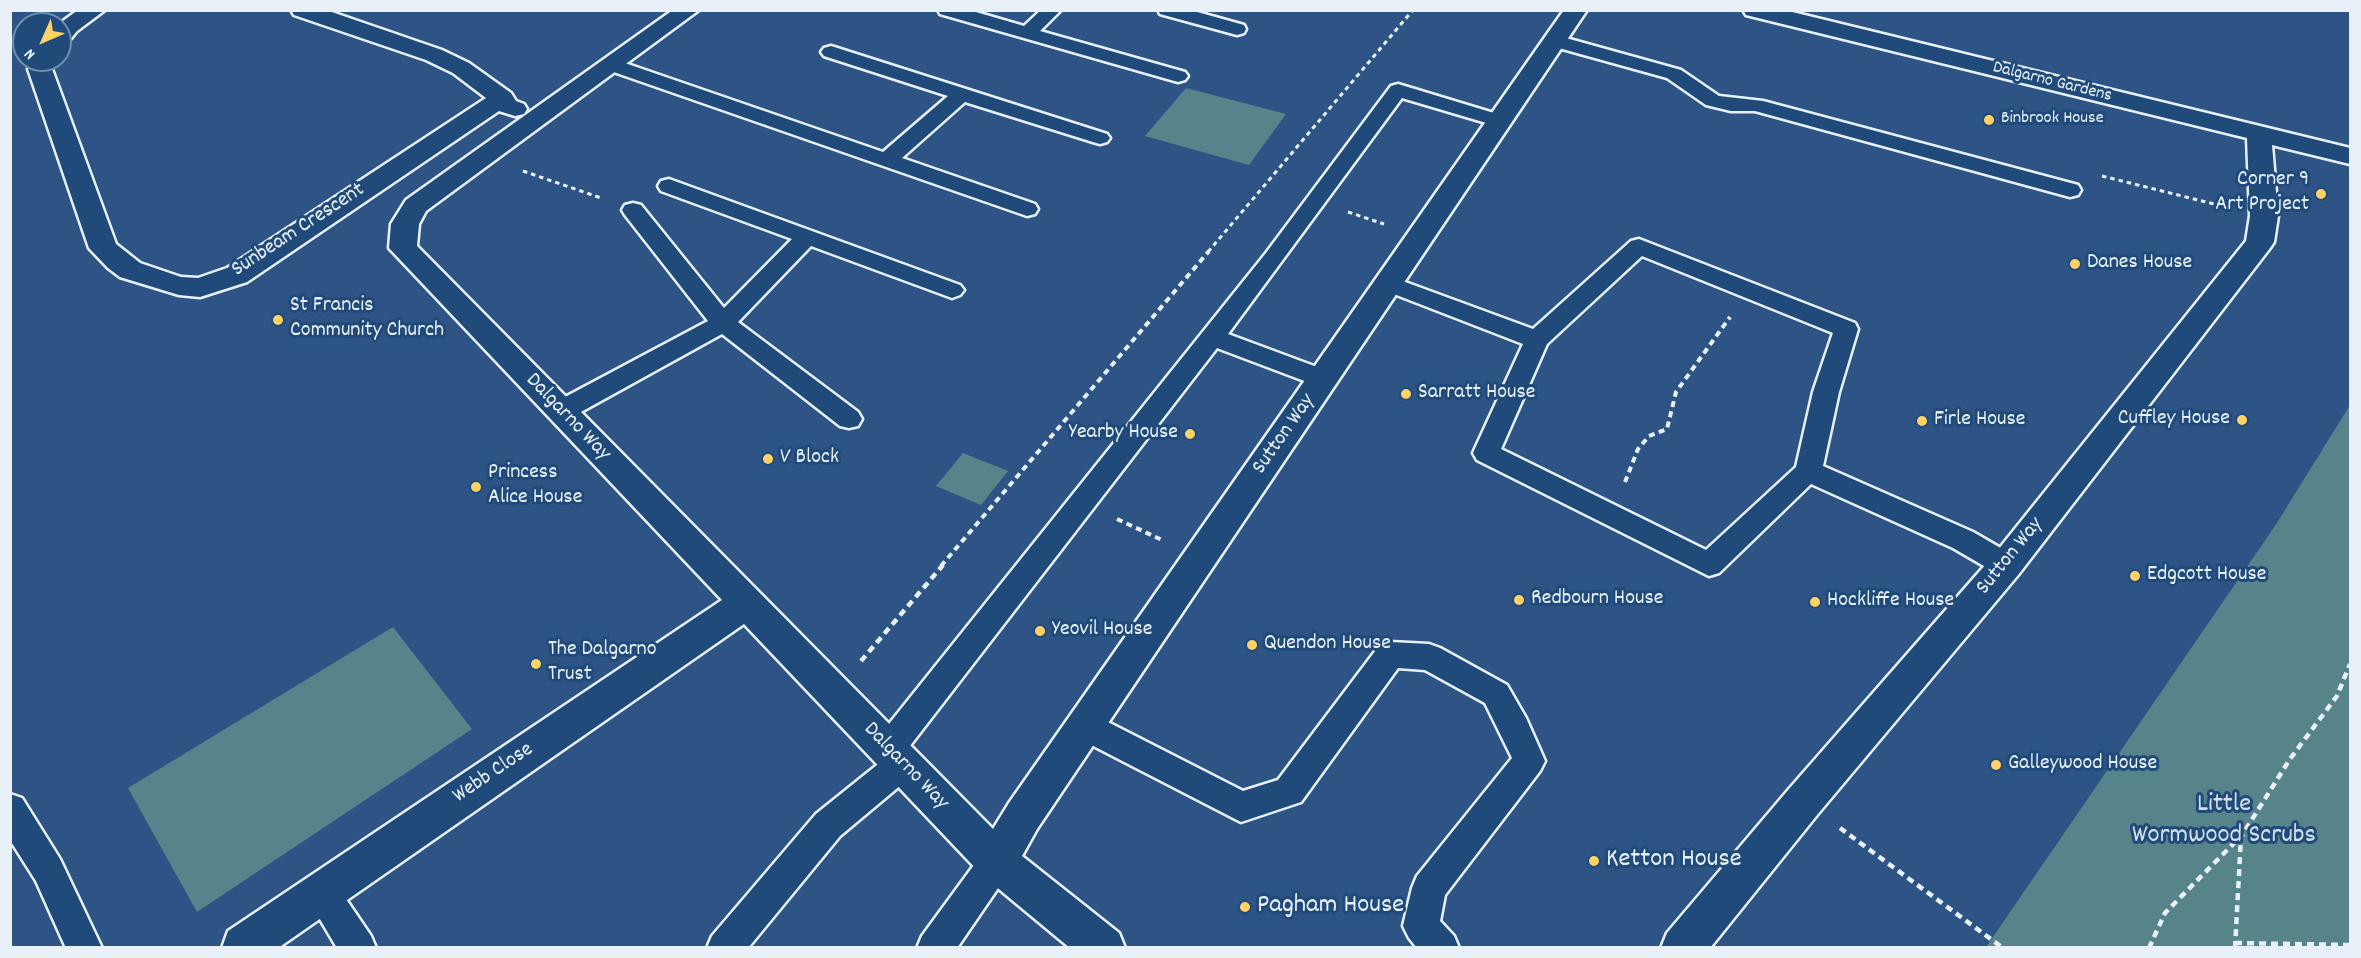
<!DOCTYPE html>
<style>
body{margin:0}
#map{position:relative;width:2361px;height:958px;overflow:hidden;background:#2e5485;font-family:Dekko,sans-serif}
canvas{display:block}
.frame{position:absolute;inset:0;border:12px solid #e8f1f8;pointer-events:none}
.north{position:absolute;left:12px;top:12px;width:60px;height:60px;box-sizing:border-box;background:#1f4a7a;border:2px solid #6f8dac;border-radius:50%;rotate:225deg;font-size:16px;font-weight:700;line-height:24px;text-align:center;color:#e8f1f8}
.north::after{content:'';display:block;margin:auto;width:21px;height:27px;background:#ffd166;clip-path:polygon(50% 0,100% 100%,50% 72%,0 100%)}
</style>
<div id="map">
<canvas width="2361" height="958"></canvas>
<div class="frame"></div>
<div class="north">N</div>
</div>
<script>
const c = document.querySelector('canvas').getContext('2d');
c.lineJoin = 'round';
function fill(path, color) { c.fillStyle = color; c.fill(path, 'evenodd'); }
const toPath = rows => new Path2D(rows.map(r => 'M' + r).join(''));
function stroke(path, color, width, dash) { c.strokeStyle = color; c.lineWidth = width; c.lineCap = dash ? 'butt' : 'round'; c.setLineDash(dash || []); c.stroke(path); }
function label(font, color, halo, rows, align = 'center') {
  c.font = font + ' Dekko,sans-serif'; c.lineWidth = 6; c.setLineDash([]); c.textBaseline = 'middle'; c.strokeStyle = halo; c.fillStyle = color; for (const [text, x, y, turn = 0] of rows) {
    c.save(); c.translate(x, y); c.rotate((+turn || 0) * Math.PI / 180); c.textAlign = isNaN(turn) ? turn : align; if (halo) c.strokeText(text, 0, 0); c.fillText(text, 0, 0); c.restore();
  }
}
fill(toPath([
 [1186,88,1286,114,1249,165,1145,136],
 [2350,405,2350,947,1986,947,2275,526],
 [963,453,1008,471,981,505,936,486],
 [393,627,472,729,197,912,128,788]
]), '#57838b');
const service = toPath([
 [938,10,969,10,1024,26,1041,10,1061,10,1040,31,1185,72,1188,76,1185,80,1178,82,940,14,938,10],
 [1158,10,1190,10,1244,25,1246,29,1244,33,1237,35,1160,14,1158,10],
 [1555,35,1681,70,1719,96,1763,101,2078,185,2081,190,2078,195,2070,197,1755,111,1731,111,1706,105,1667,78,1548,45,1545,41,1548,37,1555,35],
 [831,46,1107,134,1110,138,1107,142,1100,144,1093,142,965,102,902,158,1035,204,1038,209,1035,214,1027,216,605,69,602,65,605,61,612,59,619,61,883,152,948,96,824,56,821,52,824,48,831,46],
 [1398,84,1507,117,1510,121,1507,125,1500,127,1402,98,1228,334,1333,373,1337,379,1333,385,1324,388,1315,385,1217,348,906,751,914,754,919,764,914,774,840,836,748,948,707,948,712,936,816,814,882,761,877,759,872,749,877,739,1266,253,1391,86,1398,84],
 [669,179,960,285,964,290,960,295,952,298,944,295,811,246,738,322,858,412,862,419,858,426,849,428,840,426,722,334,570,418,561,420,552,418,548,411,552,404,708,321,625,215,622,210,625,205,633,203,641,205,724,308,792,239,661,191,658,186,661,181,669,179],
 [1639,239,1855,323,1858,329,1839,392,1823,466,1973,532,2016,557,2020,565,2016,573,2006,576,1996,573,1953,548,1811,484,1719,573,1709,576,1477,460,1473,453,1523,344,1381,289,1377,284,1381,279,1389,276,1397,279,1533,329,1631,241,1639,239],
 [1642,256,1833,333,1813,392,1796,467,1706,550,1501,449,1547,344,1642,256],
 [1390,642,1429,644,1440,648,1507,685,1526,718,1545,761,1540,771,1445,895,1440,921,1454,936,1459,948,1417,948,1409,938,1403,926,1412,888,1417,876,1512,758,1485,703,1425,670,1398,668,1301,802,1241,822,1074,736,1069,726,1074,716,1085,712,1096,716,1243,791,1278,780,1379,646,1390,642],
 [10,794,22,798,60,859,102,948,66,948,36,881,10,840,10,794],
 [997,845,1009,850,1014,861,1009,872,957,948,917,948,922,936,985,850,997,845],
 [321,875,333,880,371,936,376,948,337,948,304,892,309,880,321,875]
]);
const minor = toPath([
 [78,10,105,10,77,31,68,42,60,44,59,24,78,10],
 [291,10,326,10,442,50,469,63,511,93,516,101,524,104,527,109,524,114,515,116,499,111,247,282,200,297,179,295,120,277,108,268,89,248,28,69,33,60,57,60,52,69,116,244,140,263,181,277,198,278,227,268,486,98,453,73,426,60,294,15,291,10],
 [673,10,699,10,426,211,419,224,417,246,993,829,1009,803,1564,10,1587,10,1037,829,1022,856,1119,933,1125,948,1070,948,982,875,744,624,278,948,222,948,228,931,722,600,389,248,391,224,406,200,673,10],
 [1743,10,1784,10,2350,148,2350,164,2272,145,2278,216,2274,242,2270,248,2018,575,1817,815,1710,948,1661,948,1667,933,1789,789,1994,555,2246,241,2250,216,2247,138,1746,15,1743,10]
]);
stroke(service, '#e8f1f8', 5);
stroke(minor, '#e8f1f8', 5);
stroke(toPath([
 [523,171,601,198],
 [2102,176,2226,207],
 [1348,212,1384,224],
 [1208,252,1413,10]
]), '#e8f1f8', 3, [4.5, 4]);
stroke(toPath([
 [1625,482,1638,449,1649,436,1667,429,1676,392,1730,317],
 [1117,519,1162,540],
 [941,566,1209,251]
]), '#e8f1f8', 4, [6, 4.5]);
stroke(toPath([
 [861,661,943,565],
 [1840,828,2003,948],
 [2235,943,2350,945],
 [2149,948,2165,913,2240,837],
 [2235,948,2241,837,2290,759,2337,696,2350,664]
]), '#e8f1f8', 4.5, [7, 5]);
fill(service, '#1f4a7a');
fill(minor, '#1f4a7a');
for (const [x, y, r, color] of [
 [1989,120,6,"#ffd166"],
 [2321,194,6,"#ffd166"],
 [2075,264,6,"#ffd166"],
 [278,320,6,"#ffd166"],
 [1406,394,6,"#ffd166"],
 [2242,420,6,"#ffd166"],
 [1922,421,6,"#ffd166"],
 [1190,434,6,"#ffd166"],
 [768,459,6,"#ffd166"],
 [476,487,6,"#ffd166"],
 [2135,576,6,"#ffd166"],
 [1519,600,6,"#ffd166"],
 [1815,602,6,"#ffd166"],
 [1040,631,6,"#ffd166"],
 [1252,645,6,"#ffd166"],
 [536,664,6,"#ffd166"],
 [1996,765,6,"#ffd166"],
 [1594,861,6,"#ffd166"],
 [1245,907,6,"#ffd166"]
]) { const dot = new Path2D(); dot.arc(x, y, r, 0, 2 * Math.PI); c.fillStyle = color; c.fill(dot); stroke(dot, '#1f4a7a', 2); }
label('18px', '#e8f1f8', '#1f4a7a', [
 ["Dalgarno Gardens",2052,83,14]
]);
label('18px', '#e8f1f8', '#1f4a7a', [
 ["Binbrook House",2001,120]
], 'left');
label('22px', '#e8f1f8', '#1f4a7a', [
 ["Corner 9",2309,181,"right"],
 ["Art Project",2309,206,"right"],
 ["Danes House",2087,264],
 ["St Francis",290,307],
 ["Community Church",290,332],
 ["Sarratt House",1418,394],
 ["Cuffley House",2230,420,"right"],
 ["Firle House",1934,421],
 ["Yearby House",1178,434,"right"],
 ["V Block",780,459],
 ["Princess",488,474],
 ["Alice House",488,499],
 ["Edgcott House",2147,576],
 ["Redbourn House",1531,600],
 ["Hockliffe House",1827,602],
 ["Yeovil House",1052,631],
 ["Quendon House",1264,645],
 ["The Dalgarno",548,651],
 ["Trust",548,676],
 ["Galleywood House",2008,765]
], 'left');
label('22px', '#e8f1f8', '#1f4a7a', [
 ["Sunbeam Crescent",299,231,-33],
 ["Dalgarno Way",567,418,46],
 ["Sutton Way",1285,435,-55],
 ["Sutton Way",2011,557,-51],
 ["Dalgarno Way",905,767,46],
 ["Webb Close",494,774,-34]
]);
label('27px', '#d2e0e8', '#1f4a7a', [
 ["Little",2224,806],
 ["Wormwood Scrubs",2224,837]
]);
label('27px', '#e8f1f8', '#1f4a7a', [
 ["Ketton House",1606,861],
 ["Pagham House",1257,907]
], 'left');
</script>
